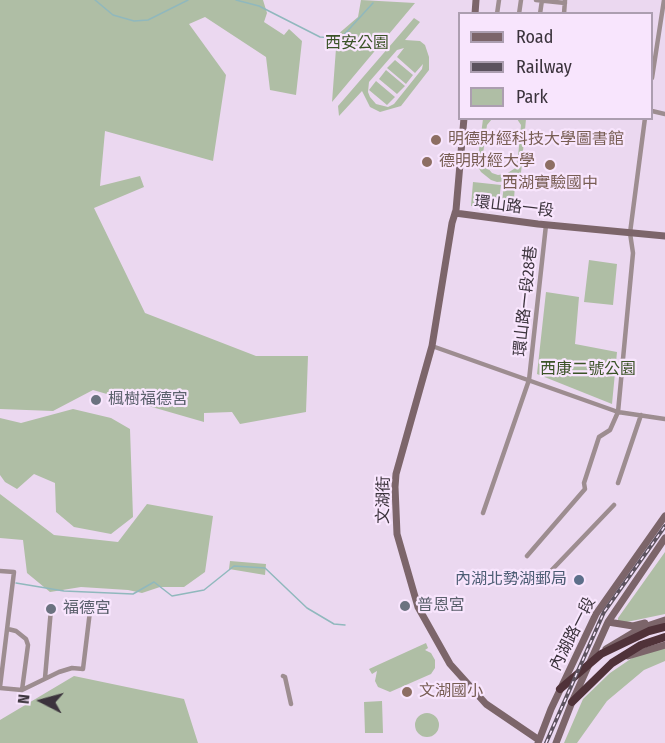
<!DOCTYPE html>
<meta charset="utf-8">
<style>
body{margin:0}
#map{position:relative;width:665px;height:743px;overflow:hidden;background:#ebd8f0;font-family:"Fira Sans Condensed",sans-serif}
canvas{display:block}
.legend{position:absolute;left:458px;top:12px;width:195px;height:108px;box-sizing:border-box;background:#f8e5fd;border:2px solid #ac9eb0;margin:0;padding:8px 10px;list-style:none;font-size:18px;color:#3b333c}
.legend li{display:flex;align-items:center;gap:12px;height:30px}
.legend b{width:30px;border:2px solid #ac9eb0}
.north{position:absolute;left:12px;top:671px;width:60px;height:60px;-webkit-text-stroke:4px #f8e5fd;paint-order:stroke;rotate:276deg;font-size:16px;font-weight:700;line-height:24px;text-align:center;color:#3b333c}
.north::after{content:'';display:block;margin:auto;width:21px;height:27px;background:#3b333c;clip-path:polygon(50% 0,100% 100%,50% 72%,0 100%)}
</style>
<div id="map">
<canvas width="665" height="743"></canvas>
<ul class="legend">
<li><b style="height:8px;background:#7c656a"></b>Road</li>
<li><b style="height:8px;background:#5c525e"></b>Railway</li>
<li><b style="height:16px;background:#afbea5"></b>Park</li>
</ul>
<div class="north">N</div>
</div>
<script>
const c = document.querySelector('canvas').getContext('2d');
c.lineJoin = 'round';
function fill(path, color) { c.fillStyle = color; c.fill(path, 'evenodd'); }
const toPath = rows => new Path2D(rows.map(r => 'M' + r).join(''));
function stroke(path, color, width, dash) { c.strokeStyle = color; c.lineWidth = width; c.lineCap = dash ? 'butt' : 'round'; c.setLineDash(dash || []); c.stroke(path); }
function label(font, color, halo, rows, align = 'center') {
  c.font = font + ' "Fira Sans Condensed","Noto Sans TC",sans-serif'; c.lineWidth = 4.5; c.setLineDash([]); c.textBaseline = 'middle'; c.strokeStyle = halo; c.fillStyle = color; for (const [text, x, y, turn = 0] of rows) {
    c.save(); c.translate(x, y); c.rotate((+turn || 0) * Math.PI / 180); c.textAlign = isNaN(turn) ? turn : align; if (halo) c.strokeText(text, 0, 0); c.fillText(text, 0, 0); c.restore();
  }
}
fill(toPath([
 [0,0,263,0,267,13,264,22,284,35,289,29,302,41,296,95,270,90,266,57,205,17,189,24,226,75,213,161,105,131,100,186,140,176,144,187,94,208,145,313,256,356,308,356,306,412,240,424,232,412,204,413,204,422,93,390,53,411,0,409],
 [361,0,415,3,332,102,337,35,358,17],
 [414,18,420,22,405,40,420,41,425,45,429,57,429,70,401,106,380,112,370,107,362,91,339,116,338,106],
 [404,48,397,57,415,73,423,64,422,69,394,104,388,107,376,104,370,97,368,92,369,82,397,50],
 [395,60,413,75,406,84,387,68],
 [386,70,405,86,397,94,379,79],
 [376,81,395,97,387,105,369,90],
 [483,119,492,119,487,125,482,161,492,173,498,175,506,174,517,167,521,125,517,119,526,119,521,173,510,181,497,182,491,180,481,172,477,165],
 [473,182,501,185,498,209,471,206],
 [504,185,515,186,513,211,501,210],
 [589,260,617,264,613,305,584,302],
 [546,292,579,297,575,344,617,352,612,404,537,374],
 [73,409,111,418,130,429,133,517,111,534,74,527,56,512,55,483,34,474,17,489,5,482,0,475,0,418,21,423],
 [0,494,54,535,118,542,147,504,213,516,205,572,184,587,160,587,142,593,128,590,81,587,50,592,27,573,23,540,0,538],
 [665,552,665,614,622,623,618,622,618,618],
 [230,561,266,564,265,575,229,569],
 [426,643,428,648,425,650,431,653,435,660,435,668,431,674,390,692,378,687,375,681,377,671,372,674,369,669],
 [665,648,665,661,644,670,607,701,577,743,564,743,583,699,610,673,635,656],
 [74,676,184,699,198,743,0,743,0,720],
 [382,701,383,733,365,733,364,702],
 '415 725a12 12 0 1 1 24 0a12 12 0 1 1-24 0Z'
]), '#afbea5');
stroke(toPath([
 [95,0,113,15,134,21,148,20,188,0],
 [236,0,259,6,320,37,341,38,373,3],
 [16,583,64,591,133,594,154,582,172,596,204,590,234,566,265,568,307,608,334,624,345,625]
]), '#90b8bd', 1.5);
stroke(toPath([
 [536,0,565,3],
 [497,14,499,0],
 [519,14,521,0],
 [540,14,542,0],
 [564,14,565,0],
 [652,78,664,0],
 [652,111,665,114],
 [432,346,618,412,665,419],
 [618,483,641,415],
 [483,513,529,380,546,225],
 [527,556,585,489,584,483,599,437,610,430,618,412,633,253,630,233,645,118],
 [0,571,14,572,0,687],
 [547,575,614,505],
 [8,629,16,631,26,639,28,645,22,690],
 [283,676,285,677,291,704],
 [45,678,51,609],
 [0,688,22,690,59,672,72,668,83,669,90,611]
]), '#9d8d90', 4.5);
stroke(toPath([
 [475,14,476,0],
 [464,118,456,210,452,223,432,346,396,474,395,487,397,534,418,607,450,664,486,704,539,740],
 [455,213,538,224,665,236],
 [608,622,633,626,645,623],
 [606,649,641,628,665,620],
 [628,656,665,645],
 [538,743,551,709,596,614,665,516],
 [556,743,572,702,608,622,665,538]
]), '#7c656a', 7);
stroke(toPath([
 [560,689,601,654,649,631,665,627],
 [572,702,612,663,641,645,665,637]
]), '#503239', 8);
const rail = toPath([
 [546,743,604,612,665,526]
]);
stroke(rail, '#5c525e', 4);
stroke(rail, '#f8e5fd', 1.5, [4.5]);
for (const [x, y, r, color] of [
 [436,140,6,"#8d6e63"],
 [427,162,6,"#8d6e63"],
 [550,165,6,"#8d6e63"],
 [96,400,6,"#6b7280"],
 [579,580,6,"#5c6f8a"],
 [405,606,6,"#6b7280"],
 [51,609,6,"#6b7280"],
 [407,692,6,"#8d6e63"]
]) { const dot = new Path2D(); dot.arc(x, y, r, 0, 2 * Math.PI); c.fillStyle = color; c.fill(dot); stroke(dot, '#f8e5fd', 2); }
label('16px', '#3b5327', '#f8e5fd', [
 ["西安公園",357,44],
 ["西康二號公園",588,370]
]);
label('16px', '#785e54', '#f8e5fd', [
 ["明德財經科技大學圖書館",448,140],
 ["德明財經大學",439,162],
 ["西湖實驗國中",550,184,"center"],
 ["文湖國小",419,692]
], 'left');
label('16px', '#3b333c', '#f8e5fd', [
 ["環山路一段",514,207,7],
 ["環山路一段28巷",526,301,-84],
 ["文湖街",384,500,-89],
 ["內湖路一段",573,634,-63]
]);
label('16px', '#5b616d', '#f8e5fd', [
 ["楓樹福德宮",108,400],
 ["普恩宮",417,606],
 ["福德宮",63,609]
], 'left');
label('16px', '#4e5e75', '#f8e5fd', [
 ["內湖北勢湖郵局",567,580]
], 'right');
</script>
